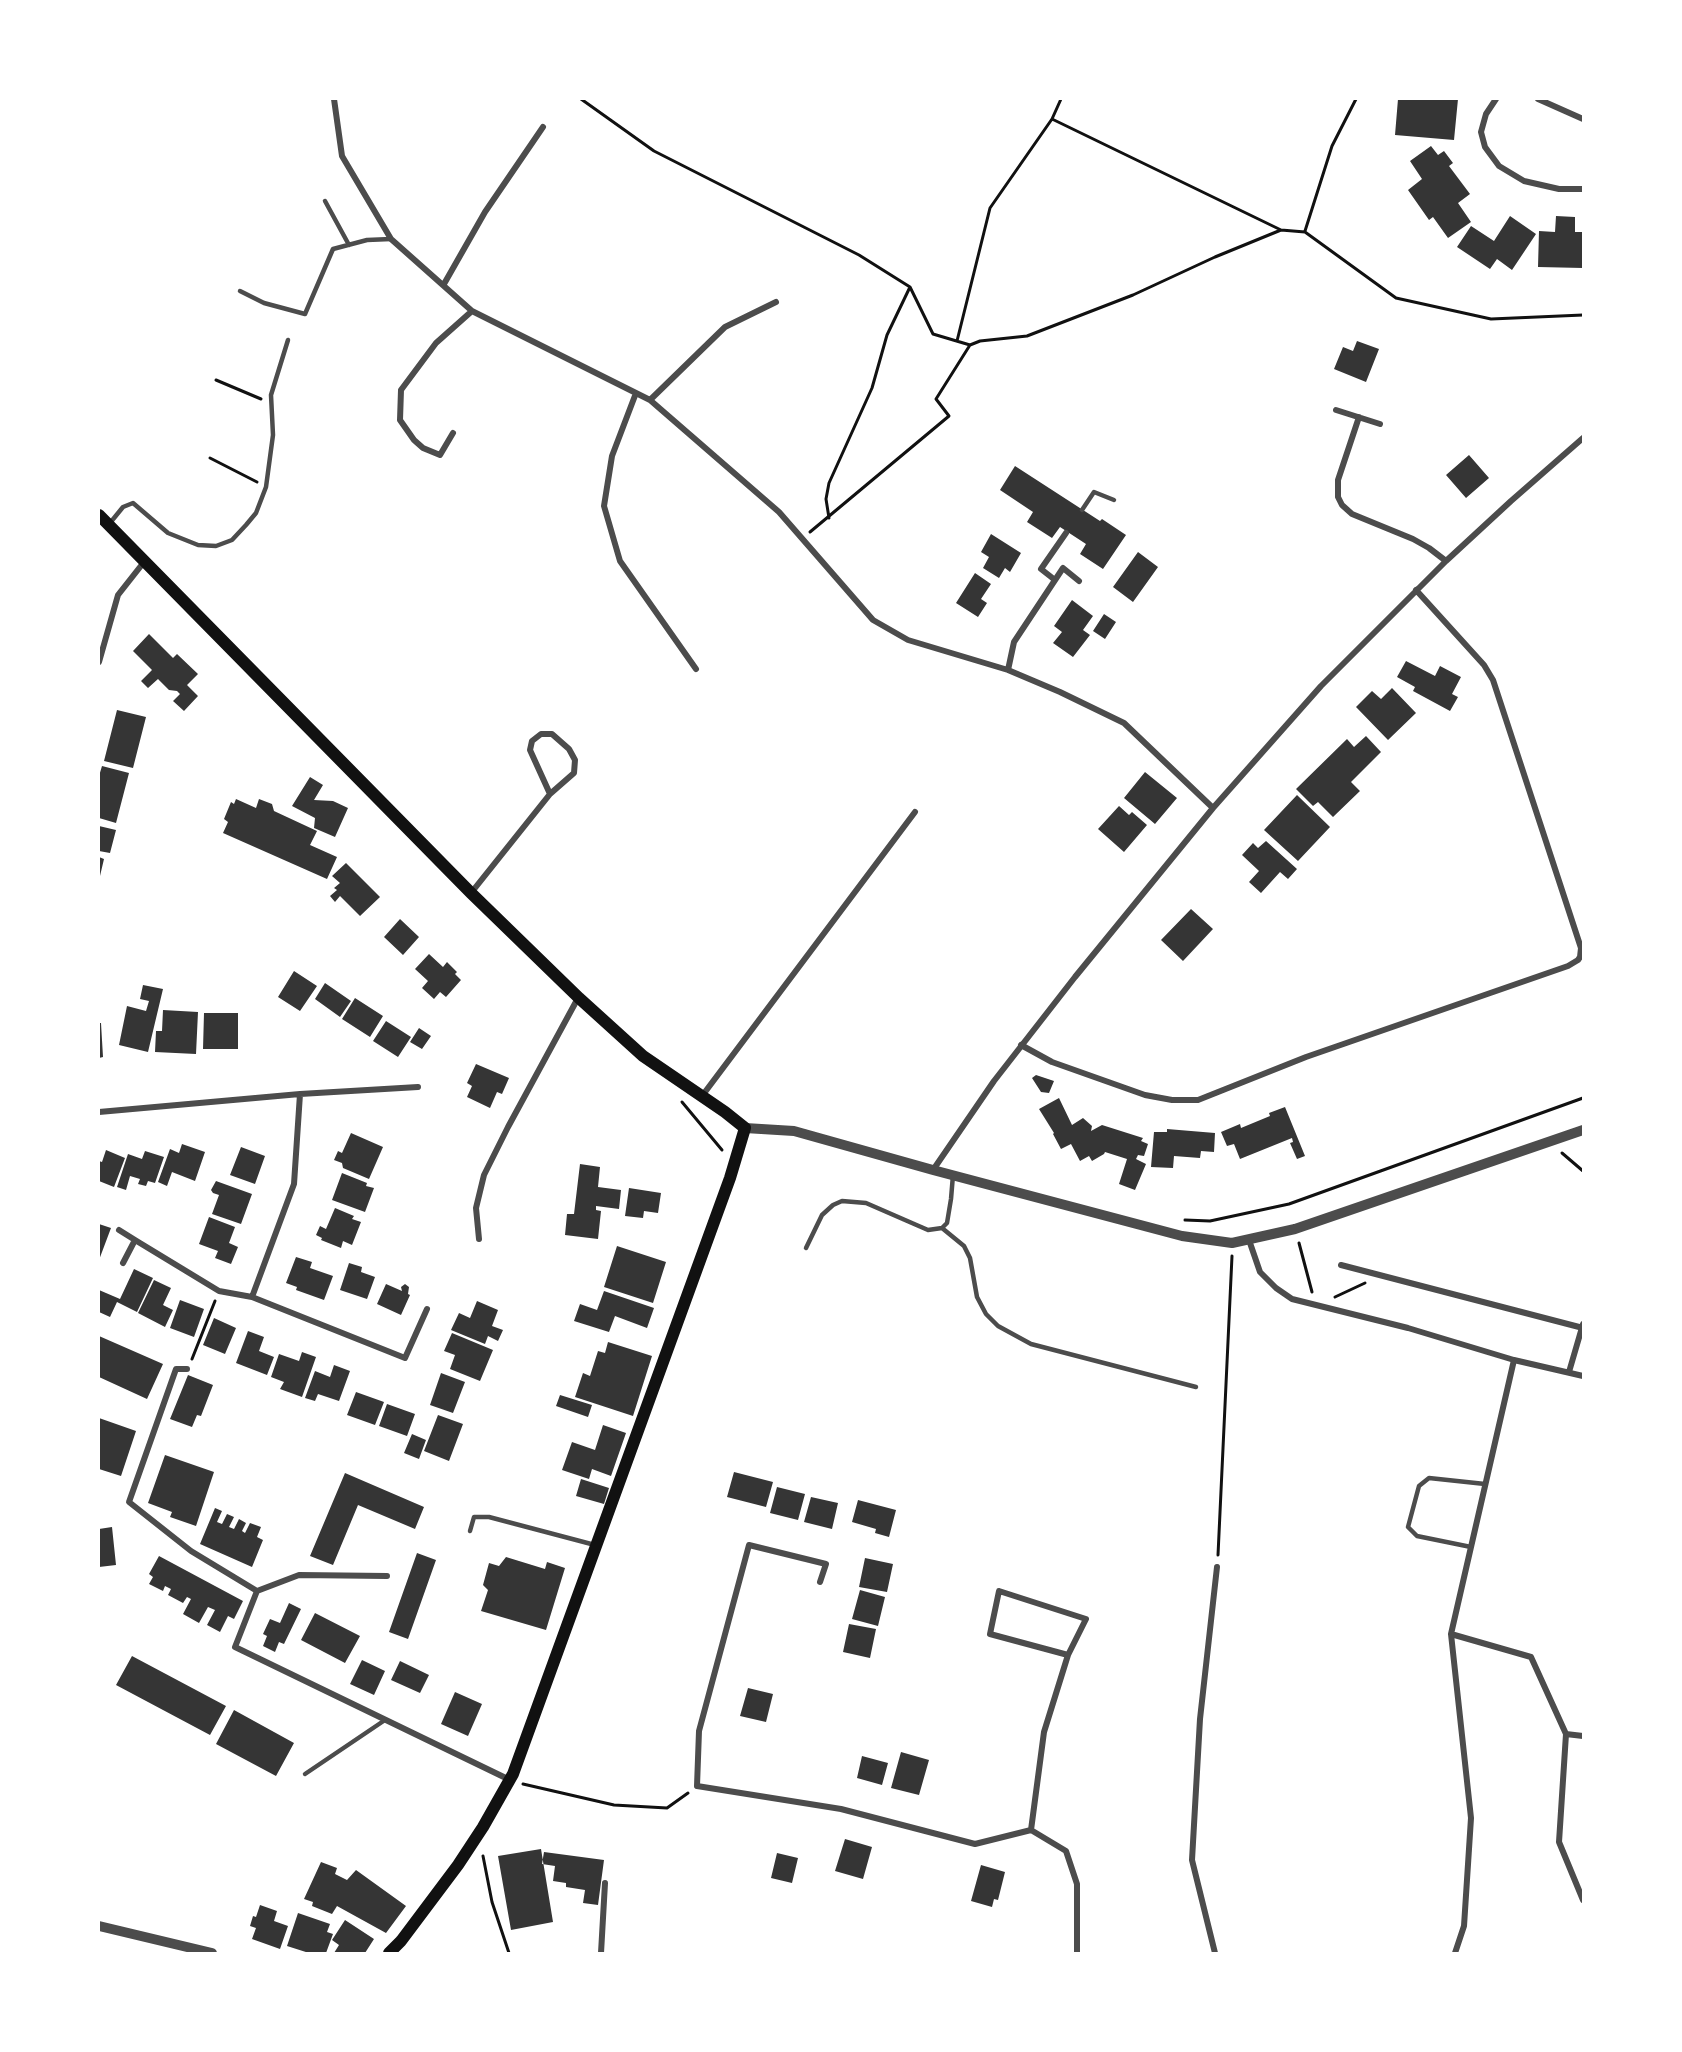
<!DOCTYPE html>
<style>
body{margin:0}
#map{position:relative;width:1682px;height:2052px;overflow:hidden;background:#fff;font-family:Cabin,sans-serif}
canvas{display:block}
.frame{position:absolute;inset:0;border:100px solid #fff;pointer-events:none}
</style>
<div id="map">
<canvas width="1682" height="2052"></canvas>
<div class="frame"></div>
</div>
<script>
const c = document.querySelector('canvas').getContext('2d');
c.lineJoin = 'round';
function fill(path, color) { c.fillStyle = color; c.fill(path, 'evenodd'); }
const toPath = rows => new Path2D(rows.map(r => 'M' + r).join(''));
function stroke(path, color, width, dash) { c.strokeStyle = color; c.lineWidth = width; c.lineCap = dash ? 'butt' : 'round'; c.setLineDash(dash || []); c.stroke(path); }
fill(toPath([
 [1398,99,1458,99,1454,140,1395,135],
 [1431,146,1438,155,1444,151,1453,163,1449,166,1470,194,1458,203,1471,222,1448,238,1433,217,1429,220,1408,190,1422,179,1410,161],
 [1510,216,1536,234,1512,270,1497,259,1490,269,1457,247,1471,226,1494,241],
 [1556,216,1575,217,1575,232,1583,232,1583,268,1538,267,1539,231,1555,232],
 [1357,341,1379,349,1366,382,1334,369,1343,347,1353,351],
 [1469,455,1489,478,1466,498,1446,475],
 [1015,466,1100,521,1102,519,1126,535,1103,569,1080,554,1086,544,1060,527,1052,538,1027,522,1033,512,1000,490],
 [991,534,1021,553,1010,572,1005,568,999,578,983,568,989,557,981,552],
 [1138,552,1158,567,1133,602,1113,587],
 [975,573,991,584,981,599,987,603,978,617,956,603],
 [1072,600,1093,616,1083,630,1090,635,1073,657,1053,643,1062,632,1054,626],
 [1104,614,1116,622,1105,639,1093,631],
 [149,634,173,658,177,654,198,674,187,685,198,696,184,711,173,701,180,694,177,691,169,690,158,679,148,688,141,681,152,670,133,651],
 [1406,661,1435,676,1440,666,1461,677,1452,694,1458,697,1450,711,1413,691,1415,687,1397,677],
 [1392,688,1416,713,1388,740,1356,707,1372,691,1381,699],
 [117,710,146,717,133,768,104,761],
 [1366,736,1381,752,1351,782,1360,791,1333,817,1318,802,1313,806,1296,789,1347,739,1354,747],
 [102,766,129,773,116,823,99,818,99,776],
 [1145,772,1177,798,1155,824,1124,798],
 [310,777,323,785,314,800,333,801,348,808,335,837,314,828,315,818,292,806],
 [1297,795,1330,827,1298,861,1264,830],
 [236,799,256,808,259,799,272,804,274,811,317,831,310,845,337,857,327,879,223,833,228,822,224,819,231,802,234,804],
 [1119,806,1129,815,1132,812,1147,825,1124,852,1098,829],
 [99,826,116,830,110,853,99,851],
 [1266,841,1297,869,1288,879,1280,872,1261,893,1249,882,1259,871,1242,855,1253,843,1258,848],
 [99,857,104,859,100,876,99,876],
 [346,863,380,897,360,916,340,896,335,902,330,896,337,890,334,888,340,883,332,876],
 [1191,909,1213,929,1183,961,1161,940],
 [400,919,419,937,403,955,384,937],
 [429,954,443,967,447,962,457,972,455,974,461,980,446,997,440,992,434,999,422,988,428,981,415,969],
 [294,971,317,986,300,1011,278,997],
 [325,983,351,1001,340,1017,315,999],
 [143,985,163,989,148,1052,119,1045,127,1006,146,1011,149,1001,140,999],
 [355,998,383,1016,370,1037,342,1019],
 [163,1010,198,1012,196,1054,155,1052,156,1031,162,1031],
 [204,1013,238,1013,238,1049,203,1049],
 [386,1021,411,1037,398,1057,373,1041],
 [99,1023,101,1023,103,1057,99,1058],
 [419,1028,431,1036,422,1049,410,1042],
 [476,1064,509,1078,502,1094,497,1092,490,1108,467,1097,472,1086,467,1083],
 [1036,1075,1054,1081,1049,1093,1041,1092,1032,1078],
 [1059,1098,1072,1125,1083,1118,1092,1126,1091,1131,1102,1125,1143,1138,1141,1141,1148,1144,1144,1156,1138,1155,1136,1159,1146,1164,1135,1190,1119,1184,1127,1159,1105,1152,1104,1154,1092,1161,1089,1156,1080,1161,1071,1144,1061,1149,1053,1134,1054,1133,1039,1109],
 [1285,1107,1305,1156,1297,1159,1290,1143,1293,1142,1292,1138,1240,1159,1234,1144,1227,1146,1221,1132,1240,1124,1241,1128,1270,1116,1269,1113],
 [1167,1129,1215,1133,1214,1152,1201,1151,1200,1158,1174,1156,1173,1168,1151,1167,1154,1132,1167,1132],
 [351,1133,383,1147,369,1179,343,1168,342,1163,334,1160,338,1151,342,1153],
 [182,1144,205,1152,195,1181,172,1172,167,1186,158,1182,170,1149,179,1153],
 [241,1147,265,1156,255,1184,230,1175],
 [106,1150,125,1158,114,1187,99,1181,99,1161,102,1162],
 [145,1151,164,1157,155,1183,148,1181,146,1186,138,1184,140,1179,130,1176,126,1190,117,1187,128,1154,142,1159],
 [580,1164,600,1167,598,1187,621,1190,619,1209,596,1206,596,1210,601,1211,598,1239,565,1235,567,1214,574,1214],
 [342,1173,367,1183,366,1186,374,1188,365,1212,332,1200],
 [216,1181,252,1194,241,1224,212,1214,219,1195,213,1193,211,1190],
 [629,1188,661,1193,658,1213,644,1211,643,1218,625,1216],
 [335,1208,354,1216,352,1219,361,1222,352,1245,343,1241,341,1248,321,1240,322,1238,316,1235,320,1226,326,1229],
 [209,1217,235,1227,229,1243,238,1247,231,1264,215,1258,218,1251,199,1244],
 [99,1224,111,1228,99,1260],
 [617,1246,666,1262,653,1303,604,1287],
 [296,1257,312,1262,310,1268,333,1276,324,1300,296,1290,297,1287,286,1283],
 [349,1263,362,1267,361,1272,375,1277,367,1299,340,1290],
 [134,1269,153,1278,137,1312,117,1302,110,1317,99,1312,99,1290,120,1299],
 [154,1280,171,1288,163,1305,173,1310,165,1327,138,1313],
 [386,1284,402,1291,401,1287,405,1284,409,1287,408,1294,410,1295,401,1315,377,1304],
 [604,1291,654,1308,647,1328,615,1316,609,1332,574,1321,580,1304,597,1310],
 [180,1300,204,1309,194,1337,170,1328],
 [477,1301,498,1310,492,1326,503,1330,498,1341,488,1336,485,1344,451,1330,459,1313,470,1318],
 [214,1318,236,1328,225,1354,203,1345],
 [248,1331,264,1337,259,1351,274,1357,267,1375,236,1363],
 [452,1333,493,1350,480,1381,450,1369,455,1355,444,1351],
 [99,1336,163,1364,147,1399,99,1377],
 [608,1342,652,1356,633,1416,575,1397,583,1373,590,1376,598,1351,605,1353],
 [302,1352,316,1357,302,1397,280,1389,284,1382,271,1377,279,1354,299,1361],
 [334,1365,350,1371,339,1401,318,1394,315,1401,305,1398,315,1371,330,1377],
 [441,1373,465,1382,453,1413,430,1405],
 [188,1375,213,1385,201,1416,197,1415,192,1427,170,1419],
 [356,1392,384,1402,375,1425,347,1415],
 [560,1395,592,1405,588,1417,556,1406],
 [387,1404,415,1414,407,1436,379,1426],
 [438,1415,463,1424,449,1461,424,1451],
 [99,1418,136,1431,121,1476,99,1469],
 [603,1425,626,1433,611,1476,592,1469,589,1479,562,1470,572,1442,595,1450],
 [412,1434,426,1440,419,1459,404,1453],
 [165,1455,214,1472,196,1526,170,1517,172,1512,148,1503],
 [734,1472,773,1482,766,1507,727,1497],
 [345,1473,424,1507,415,1529,358,1505,333,1565,310,1556],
 [581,1479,609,1488,604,1504,576,1496],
 [777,1487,805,1494,798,1520,770,1513],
 [811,1497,838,1503,832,1529,804,1522],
 [858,1500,896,1510,889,1537,875,1533,876,1529,852,1522],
 [215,1508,222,1511,217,1522,222,1524,227,1514,234,1517,229,1527,234,1529,239,1519,246,1523,242,1531,245,1533,250,1523,261,1527,257,1537,263,1540,252,1567,200,1544],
 [112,1527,116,1565,99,1567,99,1529],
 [417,1553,436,1560,408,1639,389,1632],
 [159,1556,243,1601,234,1619,228,1616,220,1632,207,1625,215,1610,208,1607,199,1623,183,1614,191,1599,187,1597,183,1603,168,1595,171,1589,165,1586,163,1591,149,1584,153,1577,149,1574],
 [506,1557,545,1569,547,1562,565,1568,546,1630,481,1611,488,1590,483,1585,489,1563,499,1566],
 [865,1558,893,1564,887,1592,859,1587],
 [860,1590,885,1597,878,1626,852,1619],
 [289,1603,301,1609,284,1644,279,1642,275,1652,263,1646,267,1636,263,1634,270,1619,280,1623],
 [315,1613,360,1636,345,1663,301,1640],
 [849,1624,876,1629,870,1658,843,1652],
 [132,1656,226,1706,210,1735,116,1685],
 [362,1660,385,1671,374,1695,350,1684],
 [400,1661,429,1675,420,1693,391,1680],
 [748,1688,773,1694,766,1722,740,1716],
 [455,1692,482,1704,468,1736,441,1724],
 [234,1710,294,1743,276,1776,216,1744],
 [901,1752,929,1760,919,1795,891,1788],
 [862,1756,888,1763,882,1785,857,1778],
 [845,1839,872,1847,863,1879,835,1871],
 [541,1849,553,1922,511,1930,498,1856],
 [544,1852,604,1860,598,1905,583,1903,585,1890,566,1887,566,1883,553,1881,555,1866,542,1864],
 [777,1853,798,1858,792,1883,771,1878],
 [321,1862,337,1868,335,1874,347,1880,356,1870,406,1906,386,1933,337,1906,332,1914,312,1906,313,1902,304,1899],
 [981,1865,1005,1872,998,1900,994,1899,992,1907,971,1901],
 [260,1905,277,1911,274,1921,288,1926,280,1949,252,1939,256,1928,250,1926,253,1916,256,1917],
 [298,1913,330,1924,327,1932,333,1934,326,1953,309,1953,287,1946],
 [345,1920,374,1939,365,1953,334,1953,339,1945,332,1940]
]), '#353535');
stroke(toPath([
 [581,99,654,151,859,255,910,287],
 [1052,119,1281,230],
 [1305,231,1332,146,1356,99],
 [957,341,990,208,1052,119,1061,99],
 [216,380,261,399],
 [210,458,257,482],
 [829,518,826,499,829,483,872,388,887,335,910,287,933,334,970,345],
 [810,532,949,416,936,399,970,345,980,341,1027,336,1133,295,1215,257,1281,230,1305,232,1396,298,1491,319,1583,315],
 [682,1102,722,1150],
 [1562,1153,1583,1171],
 [1185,1220,1210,1221,1289,1204,1583,1098],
 [1299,1243,1312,1292],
 [1335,1297,1365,1283],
 [192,1359,215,1301],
 [1218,1555,1232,1256],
 [523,1784,614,1805,667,1808,688,1793],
 [483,1856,492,1902,509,1953]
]), '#111', 3);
stroke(toPath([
 [325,201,349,245],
 [240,291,264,303,305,314,333,249,367,240,391,239],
 [1082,510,1094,492,1114,500],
 [110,523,123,507,133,503,168,533,198,545,216,546,232,540,246,525,256,513,266,487,273,435,271,395,288,340],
 [942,1228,964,1246,970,1258,977,1297,986,1314,998,1326,1031,1344,1196,1387],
 [806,1248,822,1215,833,1205,842,1201,866,1203,928,1230,942,1228,947,1223,951,1199,953,1175],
 [470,1531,474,1517,489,1517,595,1545],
 [1471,1547,1417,1536,1408,1527,1419,1486,1429,1478,1485,1484],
 [305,1774,385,1720]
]), '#4c4c4c', 4.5);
stroke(toPath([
 [334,99,342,156,391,239,472,311,650,400,779,512,873,620,908,640,1008,670,1060,692,1124,723,1213,808],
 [1496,99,1486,114,1481,132,1485,147,1499,166,1524,181,1559,189,1583,189],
 [1538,99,1583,119],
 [444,284,485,212,543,127],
 [636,393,612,456,604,506,620,561,696,669],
 [650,400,725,327,776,302],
 [1336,410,1380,424],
 [1359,417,1338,480,1338,497,1342,505,1352,514,1413,539,1429,548,1446,561],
 [453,433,440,455,423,448,414,440,400,420,401,390,436,343,472,311],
 [1055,580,1041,569,1066,533],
 [99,662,118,595,144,562],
 [1008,670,1014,642,1063,568,1079,581],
 [471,893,550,794,530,750,532,741,541,734,552,734,569,749,575,760,574,773,550,794],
 [1021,1045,1052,1062,1145,1095,1172,1100,1198,1100,1306,1057,1568,966,1578,960,1580,957,1581,948,1493,680,1484,665,1416,590],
 [702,1096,915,812],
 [99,1112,300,1094,418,1087],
 [933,1170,994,1081,1075,977,1213,808,1321,686,1446,561,1511,501,1583,438],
 [119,1230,135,1240],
 [479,1239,476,1208,484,1175,508,1127,578,998],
 [1249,1240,1260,1272,1276,1288,1292,1299,1408,1328,1514,1360,1583,1376],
 [123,1263,135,1240,219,1291,252,1297,405,1358,427,1309],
 [1341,1265,1583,1328],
 [252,1297,294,1184,300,1094],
 [187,1369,176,1369,129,1502,191,1551,257,1591,235,1647,510,1780],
 [1569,1372,1583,1324],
 [820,1582,826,1564,749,1545,699,1731,697,1786,841,1809,975,1844,1031,1830],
 [257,1591,299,1575,387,1576],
 [1451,1634,1531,1657,1566,1734,1559,1842,1583,1900],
 [1068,1655,990,1634,999,1591,1086,1619,1068,1655,1044,1732,1031,1830,1066,1851,1077,1884,1077,1953],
 [1566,1734,1583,1736],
 [601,1953,605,1883],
 [1215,1953,1192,1860,1200,1719,1217,1567],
 [1455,1953,1464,1926,1471,1818,1451,1634,1514,1360]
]), '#4c4c4c', 6);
stroke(toPath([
 [745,1128,794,1131,933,1170,1182,1236,1232,1243,1295,1229,1583,1130],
 [99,1926,212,1953]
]), '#4c4c4c', 10);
stroke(toPath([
 [99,515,471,893,579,998,643,1056,725,1112,745,1128,730,1178,513,1774,483,1827,458,1865,401,1941,389,1953]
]), '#111', 12);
</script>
